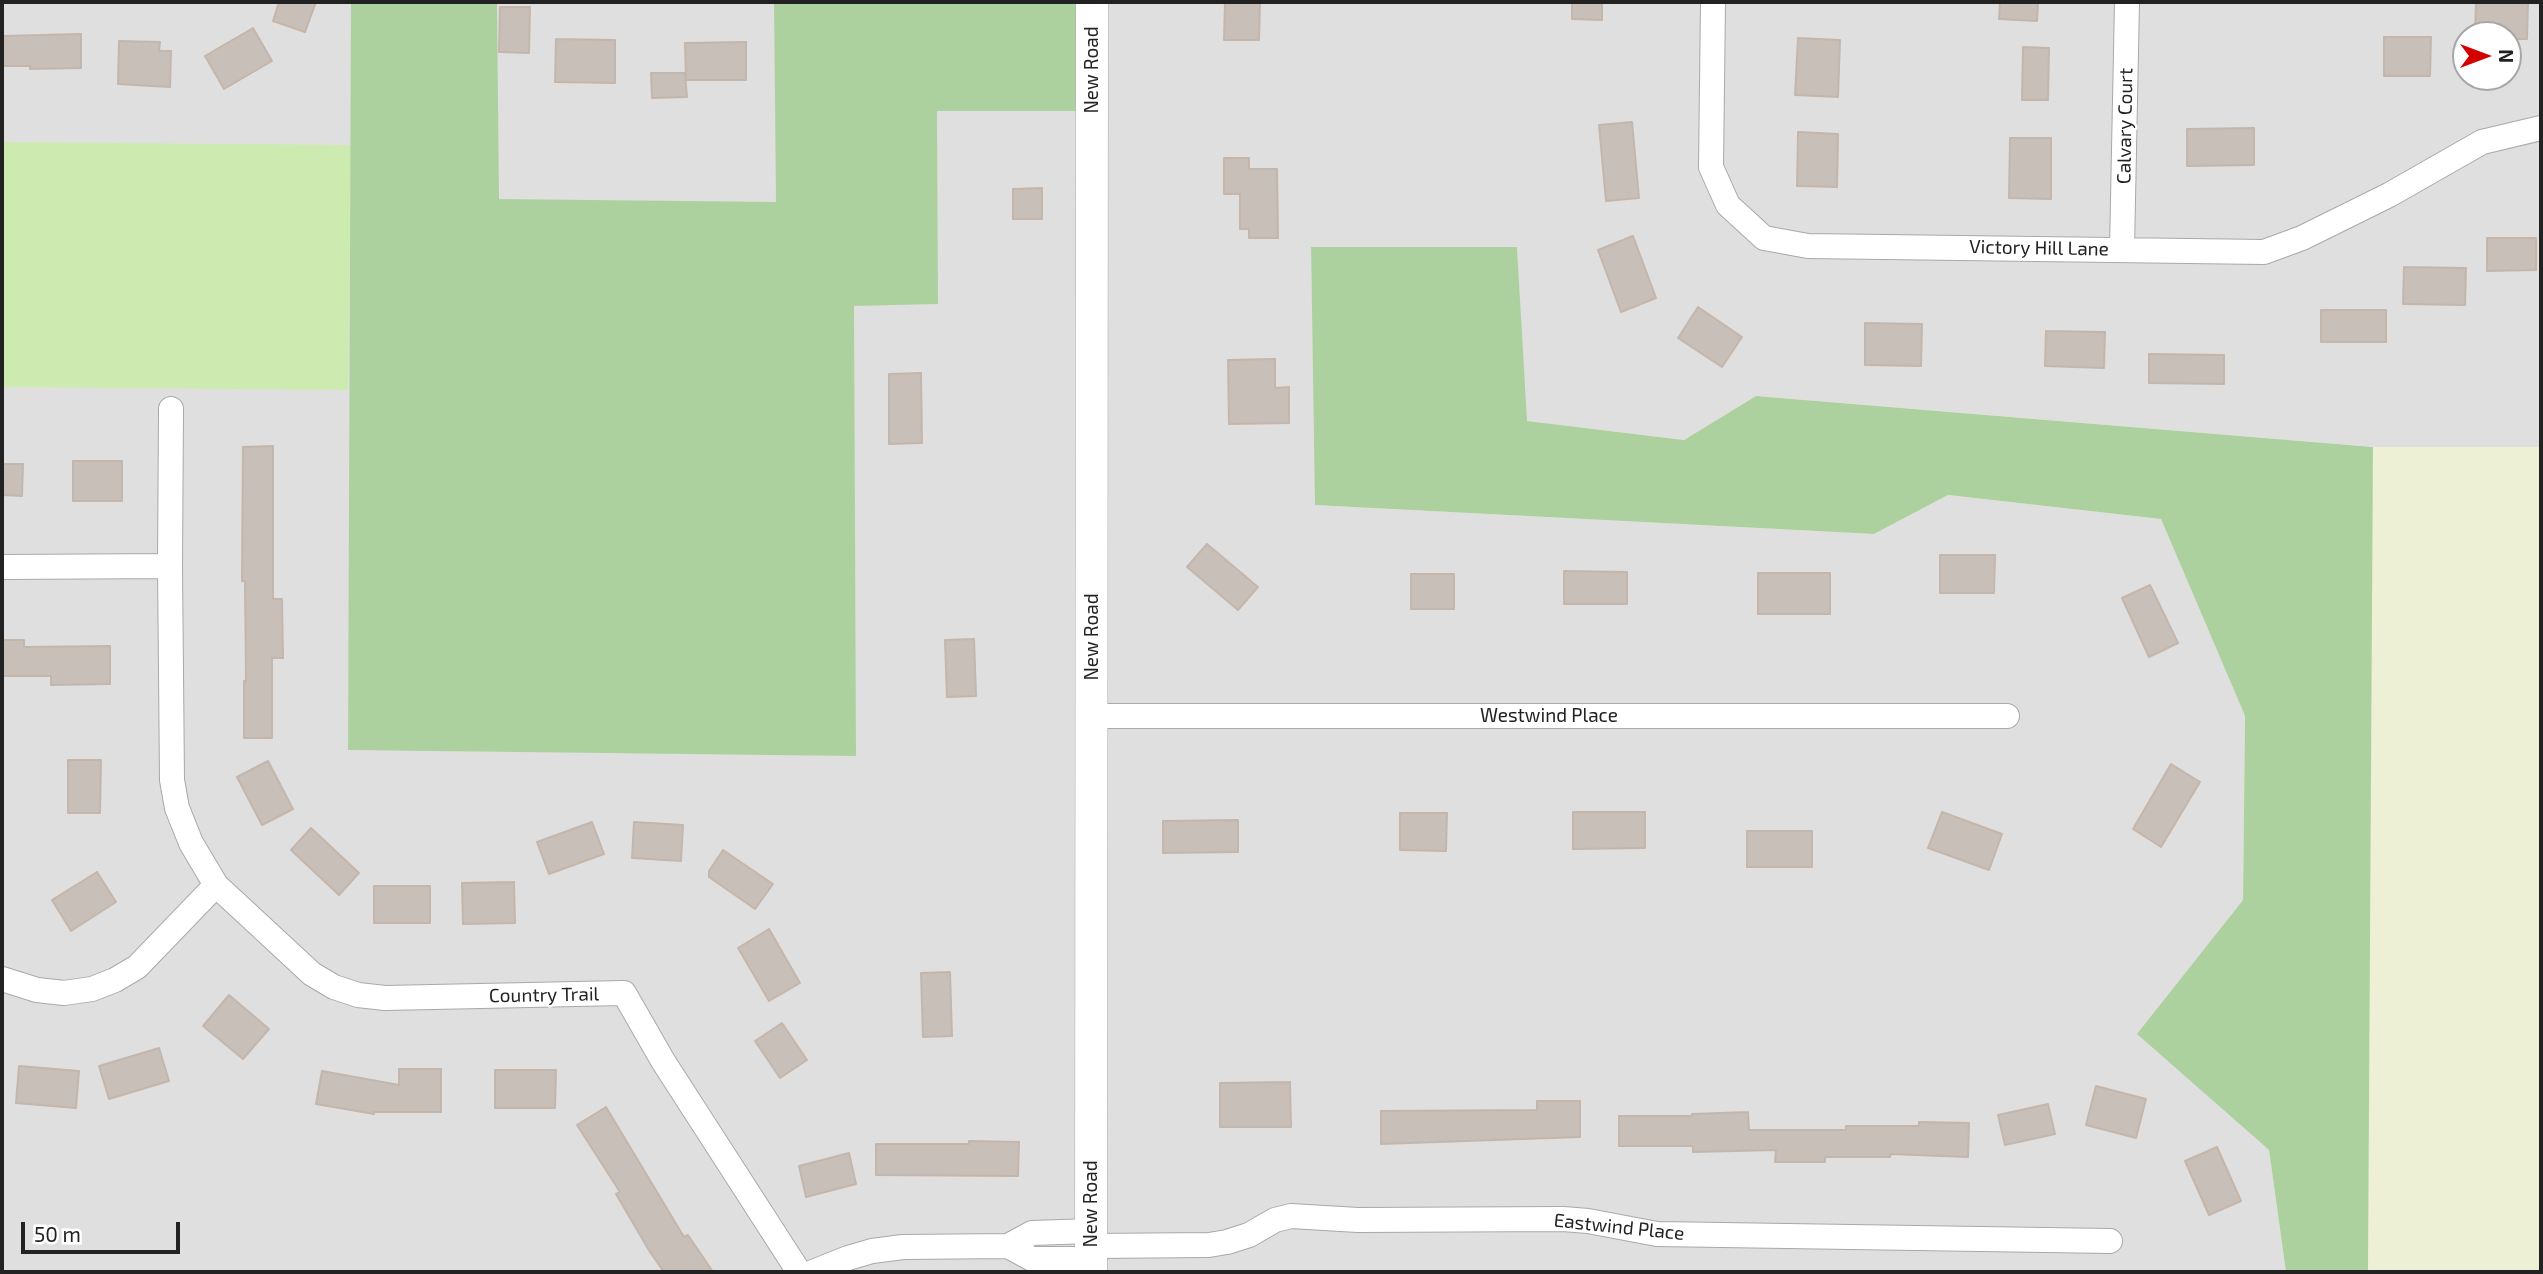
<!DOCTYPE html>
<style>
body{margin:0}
#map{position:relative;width:2543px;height:1274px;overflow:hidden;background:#f2efe9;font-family:"Exo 2",sans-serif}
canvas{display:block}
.frame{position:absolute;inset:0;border:4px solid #222;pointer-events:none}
.north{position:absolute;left:2452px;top:21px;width:70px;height:70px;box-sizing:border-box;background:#fff;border:2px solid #a7a7a7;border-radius:50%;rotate:90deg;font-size:19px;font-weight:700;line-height:28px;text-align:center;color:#222}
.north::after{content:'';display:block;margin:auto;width:24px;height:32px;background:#d40000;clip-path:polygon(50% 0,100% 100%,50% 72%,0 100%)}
.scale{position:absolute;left:21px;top:1222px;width:159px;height:32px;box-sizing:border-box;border:4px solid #222;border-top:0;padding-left:9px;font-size:21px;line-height:24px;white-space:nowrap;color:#222;-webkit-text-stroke:5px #fff;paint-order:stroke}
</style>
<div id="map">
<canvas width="2543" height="1274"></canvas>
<div class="frame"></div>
<div class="north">N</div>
<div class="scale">50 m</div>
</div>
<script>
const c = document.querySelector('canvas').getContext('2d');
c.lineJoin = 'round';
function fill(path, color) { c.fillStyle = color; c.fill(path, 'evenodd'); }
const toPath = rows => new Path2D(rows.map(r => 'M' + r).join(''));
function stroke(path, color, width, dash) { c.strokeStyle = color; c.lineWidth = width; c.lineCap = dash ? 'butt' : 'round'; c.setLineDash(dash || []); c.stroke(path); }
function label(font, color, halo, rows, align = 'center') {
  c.font = font + ' "Exo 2",sans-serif'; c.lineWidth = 5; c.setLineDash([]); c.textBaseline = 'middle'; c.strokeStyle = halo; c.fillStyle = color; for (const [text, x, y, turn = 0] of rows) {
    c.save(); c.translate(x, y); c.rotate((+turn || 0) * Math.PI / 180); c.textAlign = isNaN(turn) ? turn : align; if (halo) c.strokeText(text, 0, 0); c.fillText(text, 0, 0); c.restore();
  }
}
fill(toPath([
 [2,2,2541,2,2541,447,2373,447,1756,396,1684,440,1526,421,1517,247,1311,247,1316,505,1874,534,1948,495,2161,519,2245,716,2243,900,2138,1034,2269,1150,2286,1272,2,1272],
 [2466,35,2508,35,2508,77,2466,77]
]), '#e0dfdf');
fill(toPath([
 [2373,447,2541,447,2541,1272,2368,1272]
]), '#eef0d5');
fill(toPath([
 [2,142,351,145,348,390,2,387]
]), '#cdebb0');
fill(toPath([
 [351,2,497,2,499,199,776,202,774,2,1092,2,1093,111,937,111,938,304,854,306,856,756,348,750],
 [1311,247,1517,247,1527,421,1684,440,1756,396,2373,447,2368,1272,2286,1272,2269,1150,2137,1034,2243,900,2245,716,2161,519,1948,495,1874,534,1315,505]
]), '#add19e');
const building = toPath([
 [279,2,316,2,305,32,273,21,279,2],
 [1225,2,1260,2,1259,40,1224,40,1225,2],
 [1572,2,1602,2,1602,20,1572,19,1572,2],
 [2000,2,2038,2,2037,21,1999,19,2000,2],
 [2476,2,2528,2,2527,39,2508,39,2508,35,2475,35,2476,2],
 [500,7,530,7,529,53,499,52,500,7],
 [253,28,272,61,224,89,205,56,253,28],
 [81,34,81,68,30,69,30,66,2,66,2,36,81,34],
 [2384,37,2431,37,2430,76,2384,76,2384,37],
 [1798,38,1840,40,1838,97,1795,95,1798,38],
 [556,39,615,40,615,83,555,82,556,39],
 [119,41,160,42,159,51,171,51,170,87,118,84,119,41],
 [746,42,746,80,686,80,685,43,746,42],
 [2023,47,2049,48,2048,100,2022,100,2023,47],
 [651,73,685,73,687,97,652,98,651,73],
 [1632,122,1639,198,1606,201,1599,125,1632,122],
 [2254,128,2254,165,2187,166,2187,129,2254,128],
 [1798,132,1838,134,1837,187,1797,186,1798,132],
 [2010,138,2051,138,2051,199,2009,198,2010,138],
 [1224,158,1249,158,1249,169,1277,169,1278,238,1249,238,1249,229,1240,229,1240,194,1224,194,1224,158],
 [1042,188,1042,219,1013,219,1013,189,1042,188],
 [1633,236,1656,298,1621,312,1598,250,1633,236],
 [2487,238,2536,238,2536,270,2487,271,2487,238],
 [2404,267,2466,268,2465,305,2403,304,2404,267],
 [1698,307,1742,337,1722,367,1678,338,1698,307],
 [2321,310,2386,310,2386,342,2321,342,2321,310],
 [1865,323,1922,324,1921,366,1865,365,1865,323],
 [2046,331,2105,332,2104,368,2045,366,2046,331],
 [2149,354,2224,355,2224,384,2149,383,2149,354],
 [1275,359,1275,388,1289,387,1289,423,1229,424,1228,360,1275,359],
 [921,373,922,443,889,444,889,374,921,373],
 [273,446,273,599,282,599,283,658,272,658,272,738,244,738,244,681,246,681,245,581,242,581,243,447,273,446],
 [73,461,122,461,122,501,73,501,73,461],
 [2,464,23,464,22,496,2,495,2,464],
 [1207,544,1258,587,1238,610,1187,567,1207,544],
 [1940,555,1995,555,1994,593,1940,593,1940,555],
 [1564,571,1627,572,1627,604,1564,604,1564,571],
 [1758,573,1830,573,1830,614,1758,614,1758,573],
 [1411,574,1454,574,1454,609,1411,609,1411,574],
 [2150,585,2178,643,2149,657,2122,598,2150,585],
 [974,639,976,696,947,697,945,640,974,639],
 [2,640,24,640,24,647,110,646,110,684,51,685,51,676,2,676,2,640],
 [68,760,101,760,100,813,68,813,68,760],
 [268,761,293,809,262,825,237,777,268,761],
 [2171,764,2200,782,2161,847,2133,829,2171,764],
 [1573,812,1645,812,1645,848,1573,849,1573,812],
 [1942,812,2002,834,1989,870,1928,848,1942,812],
 [1400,813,1447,813,1446,851,1400,850,1400,813],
 [1238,820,1238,852,1163,853,1163,821,1238,820],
 [592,822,604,854,549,874,537,842,592,822],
 [634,822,683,825,681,861,632,858,634,822],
 [311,828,359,873,339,895,291,850,311,828],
 [1747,831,1812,831,1812,867,1747,867,1747,831],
 [723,850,773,884,755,909,709,877,709,871,723,850],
 [97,872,116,902,71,931,52,900,97,872],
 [514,882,515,923,463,924,462,883,514,882],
 [374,886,430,886,430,923,374,923,374,886],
 [769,929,800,983,769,1001,738,948,769,929],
 [950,972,952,1036,923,1037,921,973,950,972],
 [229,995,269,1029,243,1059,203,1026,229,995],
 [782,1023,807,1060,780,1078,755,1041,782,1023],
 [159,1048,169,1081,109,1099,99,1066,159,1048],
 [19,1066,79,1071,76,1108,16,1103,19,1066],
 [399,1069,441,1069,441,1112,374,1112,374,1114,316,1104,322,1071,399,1085,399,1069],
 [495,1070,556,1070,555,1108,495,1108,495,1070],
 [1290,1082,1291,1127,1220,1127,1220,1083,1290,1082],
 [2096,1086,2146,1099,2136,1138,2086,1125,2096,1086],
 [1537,1101,1580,1101,1580,1137,1381,1144,1381,1111,1537,1110,1537,1101],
 [2048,1104,2055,1134,2005,1145,1998,1115,2048,1104],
 [606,1107,684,1237,688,1235,713,1272,664,1272,650,1252,616,1194,620,1192,577,1125,606,1107],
 [1748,1112,1749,1130,1846,1130,1846,1126,1919,1126,1919,1122,1969,1123,1968,1157,1890,1154,1890,1157,1825,1157,1825,1162,1775,1162,1776,1150,1693,1152,1693,1146,1619,1146,1619,1116,1692,1116,1692,1114,1748,1112],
 [969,1141,1019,1142,1018,1176,876,1175,876,1144,969,1144,969,1141],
 [2217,1147,2241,1201,2209,1215,2185,1161,2217,1147],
 [849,1153,856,1184,806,1197,799,1166,849,1153]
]);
fill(building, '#c7bfb8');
stroke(building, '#c4b6ab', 2);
const minor = toPath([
 [1713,2,1711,167,1728,205,1764,238,1808,246,2264,252,2302,238,2389,195,2482,142,2541,128],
 [2122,249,2127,2],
 [170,566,171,409],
 [2,567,170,566,172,780,177,808,191,843,216,885,312,974,334,987,358,995,385,998,624,993,663,1061,799,1272],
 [1091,716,2007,716],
 [2,979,37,990,64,993,92,989,115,980,137,967,216,885],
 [1008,1246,1032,1259,1091,1259],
 [1091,1246,1209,1245,1227,1242,1249,1235,1275,1220,1291,1216,1358,1220,1563,1219,1588,1221,1657,1234,2110,1241],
 [813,1272,848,1258,872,1251,903,1247,1008,1246,1032,1233,1091,1231]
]);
const tertiary = toPath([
 [1091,1272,1092,2]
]);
stroke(minor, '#a9a9a9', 26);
stroke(tertiary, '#a9a9a9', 33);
stroke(minor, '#fff', 24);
stroke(tertiary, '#fff', 32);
label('19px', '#222', '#fff', [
 ["New Road",1092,70,-90],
 ["Calvary Court",2125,126,-89],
 ["Victory Hill Lane",2039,248,1],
 ["New Road",1092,637,-90],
 ["Westwind Place",1549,716],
 ["Country Trail",544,995,-1],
 ["New Road",1091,1204,-90],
 ["Eastwind Place",1619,1227,6]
]);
</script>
